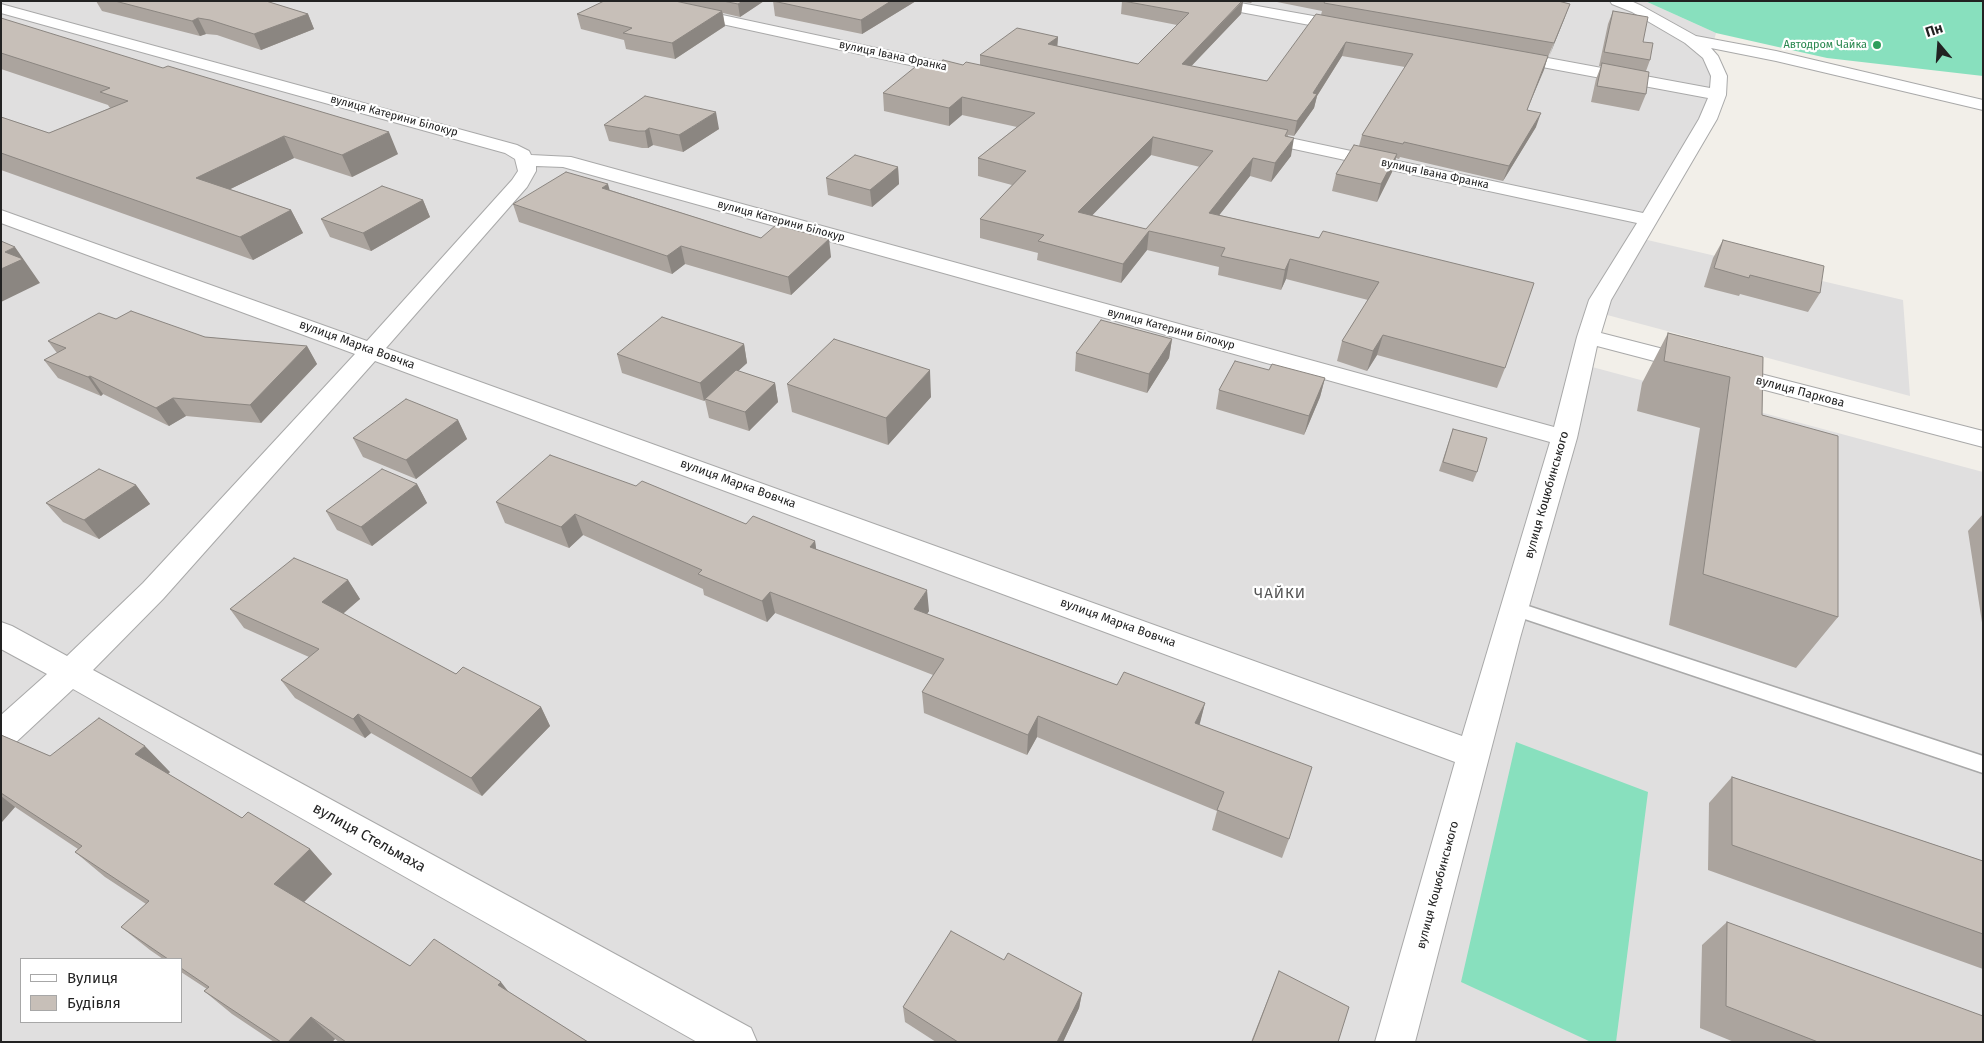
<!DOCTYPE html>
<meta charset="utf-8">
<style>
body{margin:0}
#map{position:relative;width:1984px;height:1043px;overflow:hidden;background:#f2efe9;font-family:"Fira Sans",sans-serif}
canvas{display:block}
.frame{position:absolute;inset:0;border:2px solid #222;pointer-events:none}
.legend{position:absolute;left:20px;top:958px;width:162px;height:65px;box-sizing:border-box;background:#fff;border:1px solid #a7a7a7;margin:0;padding:6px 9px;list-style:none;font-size:15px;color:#222}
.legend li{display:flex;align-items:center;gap:10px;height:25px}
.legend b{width:25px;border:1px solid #a7a7a7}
.north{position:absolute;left:1914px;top:20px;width:50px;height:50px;-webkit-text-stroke:4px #fff;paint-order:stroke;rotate:342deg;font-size:14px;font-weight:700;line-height:20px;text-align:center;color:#222}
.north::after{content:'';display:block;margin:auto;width:18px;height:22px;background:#222;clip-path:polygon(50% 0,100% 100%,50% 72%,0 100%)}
</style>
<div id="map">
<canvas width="1984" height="1043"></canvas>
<div class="frame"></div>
<ul class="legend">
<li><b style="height:6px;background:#fff"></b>Вулиця</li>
<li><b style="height:14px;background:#c7bfb8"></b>Будівля</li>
</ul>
<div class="north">Пн</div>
</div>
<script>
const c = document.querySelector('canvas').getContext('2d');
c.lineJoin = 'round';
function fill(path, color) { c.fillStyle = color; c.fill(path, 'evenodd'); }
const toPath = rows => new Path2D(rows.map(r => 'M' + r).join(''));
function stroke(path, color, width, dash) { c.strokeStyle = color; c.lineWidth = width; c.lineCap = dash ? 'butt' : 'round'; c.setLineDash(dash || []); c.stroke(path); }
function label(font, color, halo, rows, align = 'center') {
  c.font = font + ' "Fira Sans",sans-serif'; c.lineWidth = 4.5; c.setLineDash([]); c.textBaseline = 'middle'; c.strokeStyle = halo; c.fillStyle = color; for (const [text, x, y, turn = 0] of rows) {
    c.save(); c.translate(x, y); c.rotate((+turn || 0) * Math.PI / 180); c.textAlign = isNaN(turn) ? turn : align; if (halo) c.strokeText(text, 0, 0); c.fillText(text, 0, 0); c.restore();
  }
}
fill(toPath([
 [1,1,1645,1,1716,33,1710,56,1718,95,1639,238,1903,300,1910,396,1596,312,1581,364,1983,472,1983,1042,1,1042],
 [21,959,181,959,181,1022,21,1022]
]), '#e0dfdf');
fill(toPath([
 [1645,1,1983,1,1983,76,1827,58,1716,33],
 [1516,742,1648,792,1616,1042,1591,1042,1461,982]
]), '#88e0be');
const lane = toPath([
 [1513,601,1983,756,1983,773,1507,613,1504,608,1507,603,1513,601]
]);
const street = toPath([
 [628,1,657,1,974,69,980,71,982,74,980,77,974,79,635,5,628,1],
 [1196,1,1229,1,1347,22,1352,24,1355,27,1352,30,1347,32,1203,5,1196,1],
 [1610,1,1631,1,1642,6,1696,36,1776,51,1983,100,1983,110,1776,61,1711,48,1718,56,1727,76,1726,95,1717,119,1611,300,1601,333,1983,431,1983,447,1597,346,1577,438,1520,638,1415,1042,1375,1042,1455,762,375,361,163,599,93,670,751,1028,757,1042,697,1042,73,689,13,745,1,749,1,715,47,674,1,649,1,622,12,626,67,656,143,583,355,354,1,223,1,210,367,341,512,180,518,171,515,159,505,153,1,13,1,4,517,145,529,151,531,155,571,157,1554,427,1577,337,1589,300,1637,223,1257,141,1251,140,1248,136,1251,132,1257,131,1643,213,1699,119,1708,98,1510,61,1504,59,1502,56,1504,53,1510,51,1710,88,1711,76,1703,58,1685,43,1632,12,1612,4,1610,1],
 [536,166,563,167,1550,442,1462,736,386,348,527,187,536,171,536,166]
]);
stroke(lane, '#a9a9a9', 3);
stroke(street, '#a9a9a9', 2);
fill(lane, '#fff');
fill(street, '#fff');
fill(toPath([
 [96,1,266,1,308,14,314,29,261,50,217,35,206,34,200,36,102,11],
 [604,1,764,1,740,17,723,13,725,26,675,59,626,49,624,40,581,29,577,14],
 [773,1,916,1,862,34,775,16],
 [1122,1,1253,1,1251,3,1243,2,1241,14,1191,66,1267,81,1321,15,1322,11,1272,1,1558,1,1565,17,1548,57,1527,110,1536,127,1503,181,1400,157,1399,159,1396,158,1392,172,1377,202,1332,191,1336,174,1359,146,1362,135,1405,67,1342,56,1317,96,1314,108,1294,136,1288,135,1291,156,1271,182,1250,176,1219,215,1319,238,1505,368,1497,388,1377,355,1367,371,1337,361,1342,341,1368,300,1286,279,1281,290,1218,275,1219,267,1147,250,1121,283,1037,260,1038,253,980,238,980,219,1012,185,978,176,978,158,1017,127,962,115,949,126,884,111,883,93,936,66,963,65,980,65,980,55,1058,37,1057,46,1138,64,1177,25,1121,14],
 [1151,155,1200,167,1146,229,1092,215],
 [1613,11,1643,42,1650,60,1646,71,1646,94,1639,111,1591,102,1596,79,1601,66,1599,66,1608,24],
 [1,18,398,154,352,177,294,158,230,189,291,210,303,233,253,260,1,170,1,117,49,133,110,108,108,105,1,69],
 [604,125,719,129,683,152,653,145,648,148,642,148,609,141],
 [898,167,899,184,872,207,828,195,826,178],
 [610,190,761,238,831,257,791,295,685,264,672,274,519,222,513,204],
 [423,200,430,217,371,251,330,237,321,219],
 [1723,240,1820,293,1808,312,1740,294,1739,296,1704,287,1713,258],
 [116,319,205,337,307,346,317,364,261,423,186,416,169,426,103,394,101,396,58,378,44,360,57,353,48,341],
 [1668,333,1763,357,1762,415,1838,617,1796,668,1669,625,1700,428,1637,411,1642,383],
 [1172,339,1169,358,1147,393,1075,371,1076,353],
 [744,344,747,363,738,371,775,383,778,402,749,431,709,418,705,400,704,401,622,373,617,354],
 [1269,370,1325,378,1320,397,1304,435,1216,409,1219,390],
 [787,384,931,397,888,445,792,412],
 [458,420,467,439,416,479,363,457,353,438],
 [1453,429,1477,472,1473,482,1439,471],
 [417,484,427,503,372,546,337,530,326,511],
 [136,485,150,504,99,539,63,522,46,503],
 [636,486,746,524,815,541,816,549,929,611,927,614,1117,685,1205,703,1199,725,1289,839,1282,858,1212,830,1217,811,1037,737,1027,755,924,713,922,692,933,675,775,613,767,622,704,595,703,589,583,535,569,548,505,523,496,502],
 [1983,514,1983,629,1968,531],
 [348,580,360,599,343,614,456,674,541,707,550,726,482,796,371,733,365,738,295,698,281,680,309,657,244,628,230,609],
 [1,735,50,756,170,772,168,774,242,818,310,849,332,874,304,902,410,966,509,992,588,1042,339,1042,335,1039,332,1042,274,1042,232,1014,204,991,207,989,181,972,181,959,163,959,150,950,121,927,146,904,105,877,75,852,78,849,15,807,1,823],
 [1732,777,1983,861,1983,969,1708,870,1709,803],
 [1727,922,1983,1042,1734,1042,1700,1028,1702,945],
 [1004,960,1082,993,1079,1008,1063,1042,936,1042,905,1022,903,1007],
 [1279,971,1338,1042,1251,1042]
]), '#aba49e');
fill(toPath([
 [743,1,764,1,740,17,738,4],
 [891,1,916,1,862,34,861,20],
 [1243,1,1241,14,1180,78,1182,64],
 [1570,4,1565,17,1549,57,1554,43],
 [722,11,725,26,675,59,672,43],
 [308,14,314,29,261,50,254,34],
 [198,18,206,34,200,36,192,21],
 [1058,37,1057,50,1048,44],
 [1346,42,1342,56,1317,96,1314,108,1294,136,1297,121,1313,93],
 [1548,56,1544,70,1521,124,1527,110],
 [962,97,962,115,949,126,949,108],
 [716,112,719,129,683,152,679,135],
 [1541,113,1536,127,1503,181,1509,166],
 [649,128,653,145,648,148,645,131],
 [389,132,398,154,352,177,342,155],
 [284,136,294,158,208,200,196,178],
 [1153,137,1151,155,1077,231,1078,212],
 [1294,138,1291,156,1271,182,1275,163],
 [1397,154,1392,172,1377,202,1381,184],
 [1253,158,1250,176,1206,232,1209,213],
 [898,167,899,184,872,207,870,190],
 [608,184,613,202,602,188],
 [423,200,430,217,371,251,363,233],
 [291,210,303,233,253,260,240,237],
 [1149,231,1147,250,1121,283,1123,264],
 [829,239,831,257,791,295,788,277],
 [681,246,685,264,672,274,667,256],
 [15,247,40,283,1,302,1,269,5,252],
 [1290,259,1286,279,1281,290,1285,270],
 [1383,335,1377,355,1367,371,1373,351],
 [1172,339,1169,358,1147,393,1149,374],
 [744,344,747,363,707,399,705,399,705,400,704,401,700,383],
 [307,346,317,364,261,423,250,405],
 [930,370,931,397,888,445,886,418],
 [90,376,103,394,101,396,88,377],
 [1325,378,1320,397,1304,435,1309,416],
 [775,383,778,402,749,431,745,412],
 [173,398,186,416,169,426,156,408],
 [458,420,467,439,416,479,406,460],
 [417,484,427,503,372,546,361,527],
 [136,485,150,504,99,539,84,520],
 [575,514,583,535,569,548,561,527],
 [815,541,818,562,810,547],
 [348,580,360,599,334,621,322,602],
 [927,590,929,611,916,630,914,609],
 [770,592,775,613,767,622,762,601],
 [1205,703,1200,723,1191,744,1195,723],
 [541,707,550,726,482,796,471,778],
 [358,714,371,733,365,738,353,719],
 [1038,716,1037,737,1027,755,1028,735],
 [145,746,170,772,161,780,135,754],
 [1,796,15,807,1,823],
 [310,849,332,874,298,908,274,884],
 [501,982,518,1004,498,985],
 [1082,993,1079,1008,1063,1042,1057,1042],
 [311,1017,335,1039,332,1042,288,1042]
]), '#8b8681');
const building = toPath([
 [115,1,266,1,308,14,254,34,210,20,198,18,192,21,115,1],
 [604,1,675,1,722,11,672,43,623,33,632,28,577,14,604,1],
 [723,1,743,1,738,4,723,1],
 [773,1,891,1,861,20,773,1],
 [1123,1,1242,1,1182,64,1267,81,1316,14,1548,56,1527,110,1541,113,1509,166,1404,142,1403,144,1362,135,1413,54,1346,42,1313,93,1317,94,1297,121,980,55,1017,28,1058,37,1048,44,1138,64,1189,13,1123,1],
 [1325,1,1558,1,1570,4,1554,43,1324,3,1325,1],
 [1613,11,1648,17,1643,42,1653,43,1650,60,1604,52,1613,11],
 [1,18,163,68,168,66,389,132,342,155,284,136,196,178,291,210,240,237,1,153,1,117,49,133,128,101,100,92,110,88,1,53,1,18],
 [943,60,963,65,966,62,1288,130,1285,136,1294,138,1275,163,1253,158,1209,213,1319,238,1323,231,1534,283,1505,368,1383,335,1373,351,1342,341,1379,282,1290,259,1285,270,1221,256,1225,248,1149,231,1123,264,1038,241,1044,235,980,219,1026,171,978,158,1035,113,962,97,949,108,883,93,920,63,936,66,943,60],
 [1153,137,1213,151,1146,229,1078,212,1153,137],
 [1602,63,1649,72,1646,94,1597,86,1602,63],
 [645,96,716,112,679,135,649,128,645,131,638,131,604,125,645,96],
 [1354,145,1397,154,1381,184,1336,174,1354,145],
 [855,155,898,167,870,190,826,178,855,155],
 [566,172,608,184,602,188,761,238,776,225,829,239,788,277,681,246,667,256,513,204,566,172],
 [382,186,423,200,363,233,321,219,382,186],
 [1723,240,1824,266,1820,293,1750,275,1749,278,1714,268,1723,240],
 [1,241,15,247,5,252,23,259,1,269,1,241],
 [131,311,205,337,307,346,250,405,173,398,156,408,90,376,88,377,44,360,66,348,48,341,99,313,116,319,131,311],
 [662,317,744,344,700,383,617,354,662,317],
 [1101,320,1172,339,1149,374,1076,353,1101,320],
 [1668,333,1763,357,1762,415,1838,436,1838,617,1703,574,1730,377,1664,361,1668,333],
 [834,339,930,370,886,418,787,384,834,339],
 [1235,361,1269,370,1272,364,1325,378,1309,416,1219,390,1235,361],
 [736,370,775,383,745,412,705,399,736,370],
 [406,399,458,420,406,460,353,438,406,399],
 [1453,429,1487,438,1477,472,1443,462,1453,429],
 [550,455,636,486,642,481,746,524,753,516,815,541,810,547,927,590,914,609,1117,685,1124,672,1205,703,1195,723,1312,767,1289,839,1217,810,1224,792,1038,716,1028,735,922,692,944,659,770,592,762,601,698,574,702,570,575,514,561,527,496,502,550,455],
 [99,469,136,485,84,520,46,503,99,469],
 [382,469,417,484,361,527,326,511,382,469],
 [294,558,348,580,322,602,456,674,463,667,541,707,471,778,358,714,353,719,281,680,319,649,230,609,294,558],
 [99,718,145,746,135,754,242,818,248,812,310,849,274,884,410,966,434,939,501,982,498,985,588,1042,346,1042,311,1017,288,1042,281,1042,204,991,209,987,181,968,181,959,168,959,121,927,149,901,75,852,82,846,1,793,1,735,50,756,99,718],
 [1732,777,1983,861,1983,934,1732,845,1732,777],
 [1727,922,1983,1016,1983,1042,1818,1042,1726,1006,1727,922],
 [951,931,1004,960,1008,953,1082,993,1057,1042,958,1042,903,1007,951,931],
 [1279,971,1349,1007,1338,1042,1252,1042,1279,971]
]);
fill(building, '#c7bfb8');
stroke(building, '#8b8681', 1);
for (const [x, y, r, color] of [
 [1877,45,5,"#2e9e5b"]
]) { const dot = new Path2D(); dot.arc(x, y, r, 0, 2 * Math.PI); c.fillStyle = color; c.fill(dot); stroke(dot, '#fff', 2); }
label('11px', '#27864d', '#fff', [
 ["Автодром Чайка",1867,45]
], 'right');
label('11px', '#222', '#fff', [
 ["вулиця Івана Франка",893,56,12],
 ["вулиця Катерини Білокур",394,116,15],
 ["вулиця Івана Франка",1435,174,12],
 ["вулиця Катерини Білокур",781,221,15],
 ["вулиця Катерини Білокур",1171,329,15]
]);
label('12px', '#222', '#fff', [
 ["вулиця Марка Вовчка",357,345,20],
 ["вулиця Паркова",1800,392,15],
 ["вулиця Марка Вовчка",738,484,20],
 ["вулиця Коцюбинського",1547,495,-74],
 ["вулиця Марка Вовчка",1118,623,20],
 ["вулиця Коцюбинського",1438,885,-75]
]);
c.letterSpacing = '1px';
label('15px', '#555', '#fff', [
 ["ЧАЙКИ",1280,594]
]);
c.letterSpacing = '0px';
label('15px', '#222', '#fff', [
 ["вулиця Стельмаха",369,838,29]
]);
</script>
